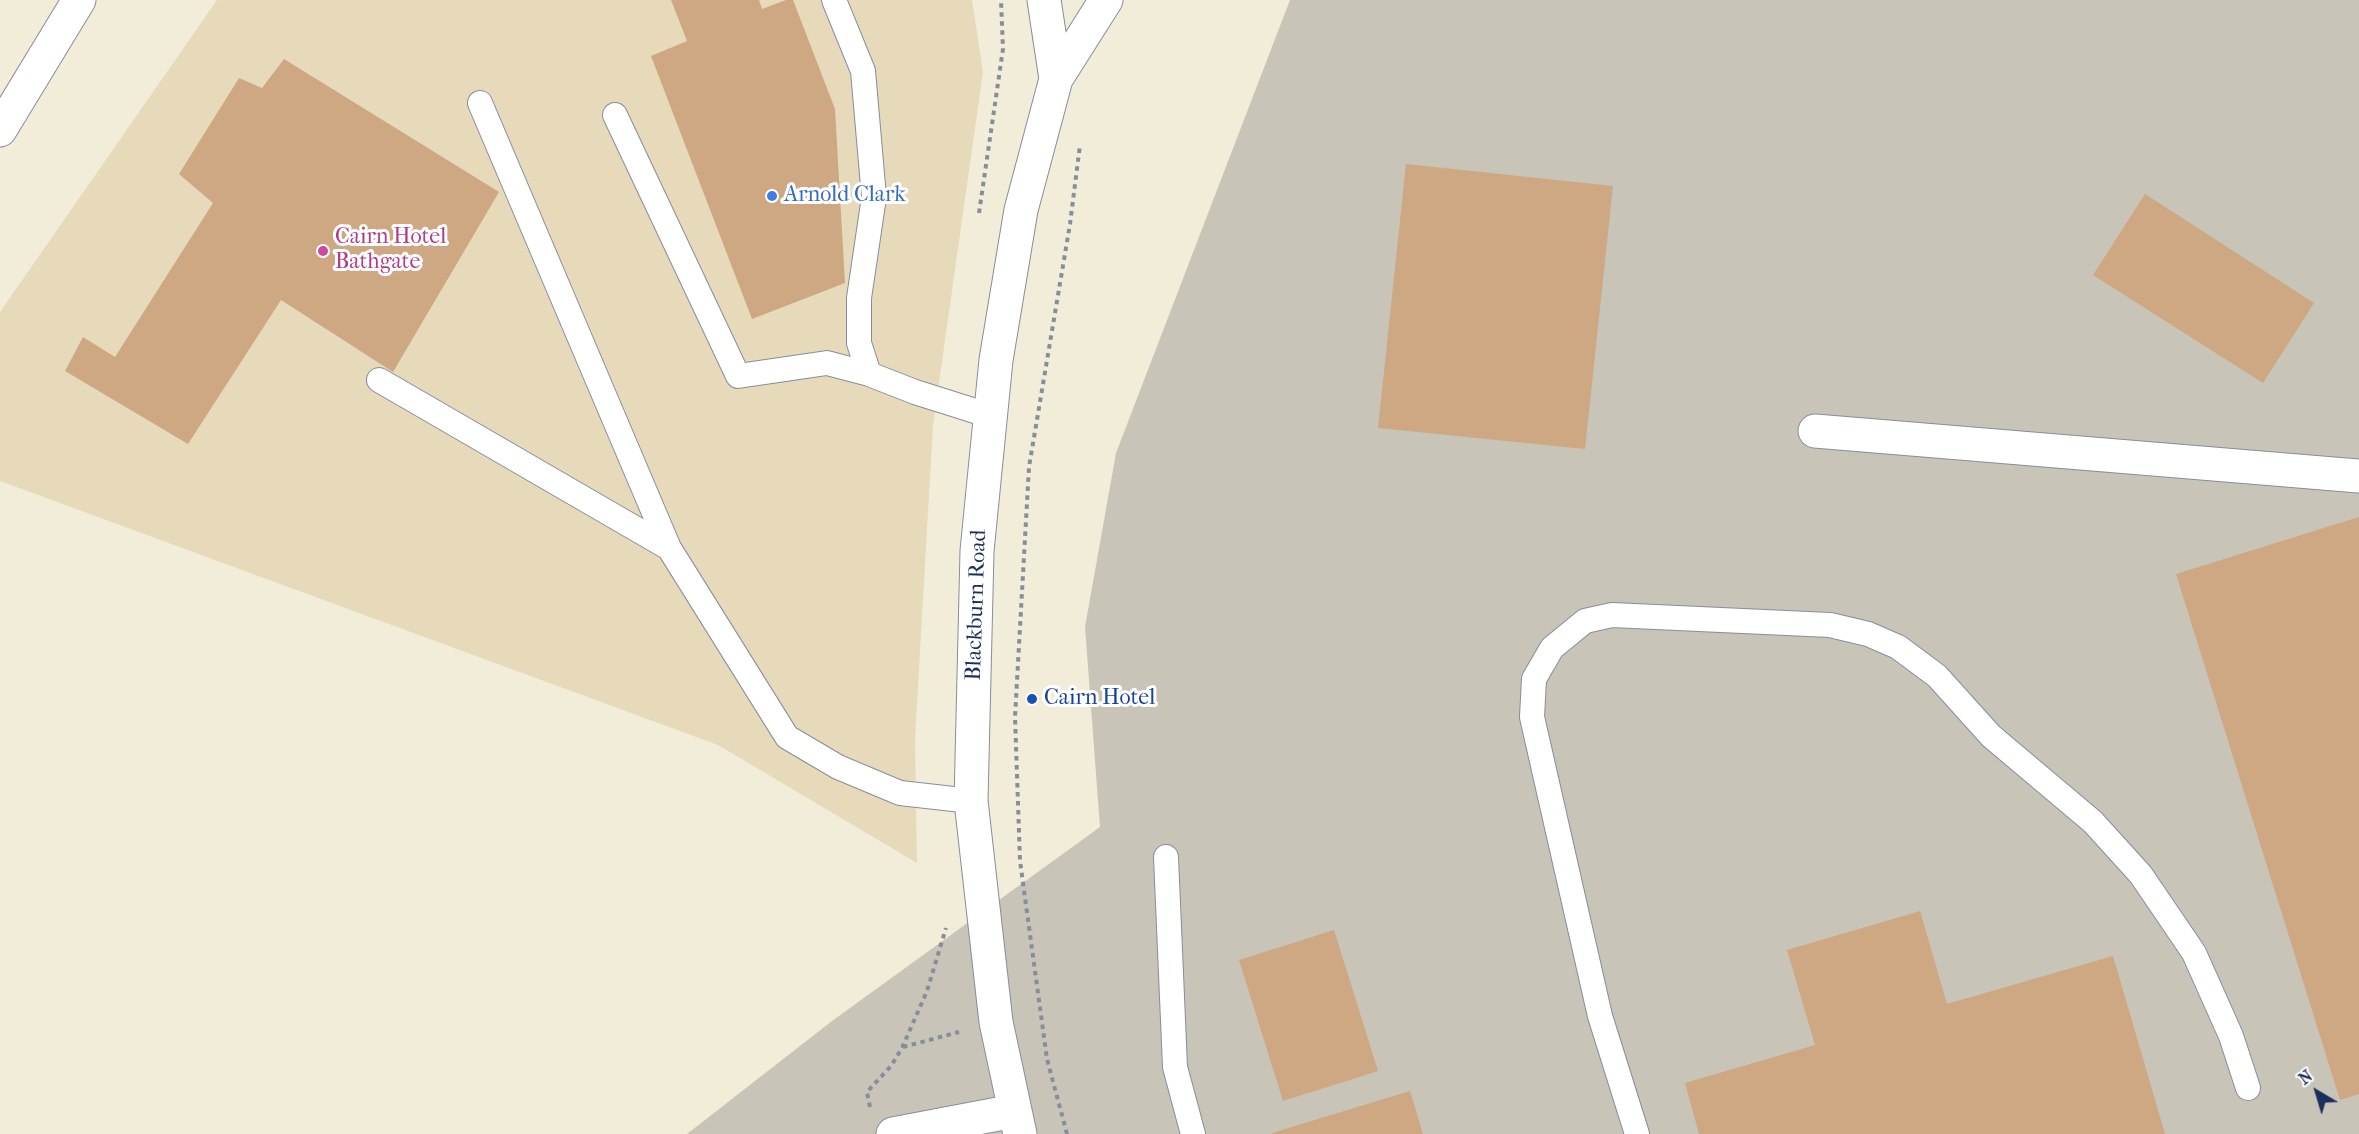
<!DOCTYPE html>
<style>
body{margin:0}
#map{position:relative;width:2359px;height:1134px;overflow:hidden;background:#f2edd8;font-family:"IM FELL French Canon",serif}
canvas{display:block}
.north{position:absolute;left:2287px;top:1062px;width:60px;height:60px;-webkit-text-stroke:4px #fff;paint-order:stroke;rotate:322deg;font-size:16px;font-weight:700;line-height:24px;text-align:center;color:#1b2f5e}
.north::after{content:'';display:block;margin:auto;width:21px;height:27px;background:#1b2f5e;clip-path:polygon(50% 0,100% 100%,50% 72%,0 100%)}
</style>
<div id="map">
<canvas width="2359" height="1134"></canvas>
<div class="north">N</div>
</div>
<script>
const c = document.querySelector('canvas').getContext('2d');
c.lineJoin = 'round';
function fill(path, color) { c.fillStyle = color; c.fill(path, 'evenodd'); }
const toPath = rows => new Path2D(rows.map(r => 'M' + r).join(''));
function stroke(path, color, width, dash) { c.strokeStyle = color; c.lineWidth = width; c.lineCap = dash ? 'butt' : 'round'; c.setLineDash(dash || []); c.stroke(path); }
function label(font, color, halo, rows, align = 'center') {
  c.font = font + ' "IM FELL French Canon",serif'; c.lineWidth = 6; c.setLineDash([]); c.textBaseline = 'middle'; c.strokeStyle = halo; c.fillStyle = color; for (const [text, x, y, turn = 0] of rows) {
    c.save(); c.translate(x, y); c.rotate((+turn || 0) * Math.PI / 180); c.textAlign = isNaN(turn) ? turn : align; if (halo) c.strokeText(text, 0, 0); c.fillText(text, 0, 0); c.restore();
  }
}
fill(toPath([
 [217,0,972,0,983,72,933,425,915,739,917,863,718,745,0,481,0,312]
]), '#e7daba');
fill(toPath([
 [1290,0,2359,0,2359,1134,687,1134,832,1021,1100,827,1085,627,1116,453]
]), '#c8c4b8');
fill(toPath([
 [671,0,759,0,762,9,786,0,793,0,835,109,845,283,752,319,651,56,687,41],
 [284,59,499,192,393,372,281,300,188,444,65,371,83,337,115,357,213,203,179,174,239,78,262,88],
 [1406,164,1613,186,1585,449,1378,428],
 [2145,194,2314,303,2263,383,2093,275],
 [2359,517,2359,1094,2340,1100,2176,574],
 [1920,911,1947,1004,2113,956,2165,1134,1699,1134,1685,1083,1815,1045,1787,950],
 [1334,930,1378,1071,1283,1101,1239,960],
 [1410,1091,1423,1134,1272,1134,1272,1133]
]), '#cda883');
const service = toPath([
 [834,0,863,71,874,197,859,298,859,343,869,374],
 [480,103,669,548],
 [615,115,738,376,827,363,869,374,915,392,991,416],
 [379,380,669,548,787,737,838,767,900,793,971,801],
 [1166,857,1175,1067,1193,1134],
 [1637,1134,1600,1016,1532,717,1534,679,1552,648,1585,621,1612,615,1830,625,1868,634,1898,647,1937,676,1991,736,2093,822,2141,875,2194,953,2231,1036,2248,1088]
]);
const minor = toPath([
 [1815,431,2359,476],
 [893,1134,1014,1111]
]);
const secondary = toPath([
 [1044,0,1056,79],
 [1020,1134,996,1022,971,801,977,551,996,360,1021,210,1056,79,1106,0]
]);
const primary = toPath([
 [0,130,79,0]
]);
stroke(service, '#868e9b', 26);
stroke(minor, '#868e9b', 35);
stroke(secondary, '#868e9b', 35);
stroke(primary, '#868e9b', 35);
stroke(toPath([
 [979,213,1003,49,1001,0],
 [903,1047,959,1032],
 [870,1107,867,1092,891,1066,902,1048,927,991,946,928],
 [1067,1134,1047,1059,1020,861,1015,717,1029,467,1070,224,1080,145]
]), '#868e9b', 4, [4.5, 4.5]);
stroke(service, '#fff', 24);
stroke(minor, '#fff', 33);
stroke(secondary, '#fff', 33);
stroke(primary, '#fff', 33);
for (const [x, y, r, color] of [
 [772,196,6,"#3f7fe0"],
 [323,251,6,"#d1479c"],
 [1032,699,6,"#1a4fb4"]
]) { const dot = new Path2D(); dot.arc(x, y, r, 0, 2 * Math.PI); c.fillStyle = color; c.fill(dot); stroke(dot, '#fff', 2); }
label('22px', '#366cbe', '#fff', [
 ["Arnold Clark",784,196]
], 'left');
label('22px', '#b23c85', '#fff', [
 ["Cairn Hotel",335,238],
 ["Bathgate",335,263]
], 'left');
label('22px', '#1b2f5e', '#fff', [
 ["Blackburn Road",977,605,-88]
]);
label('22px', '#164399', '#fff', [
 ["Cairn Hotel",1044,699]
], 'left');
</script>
